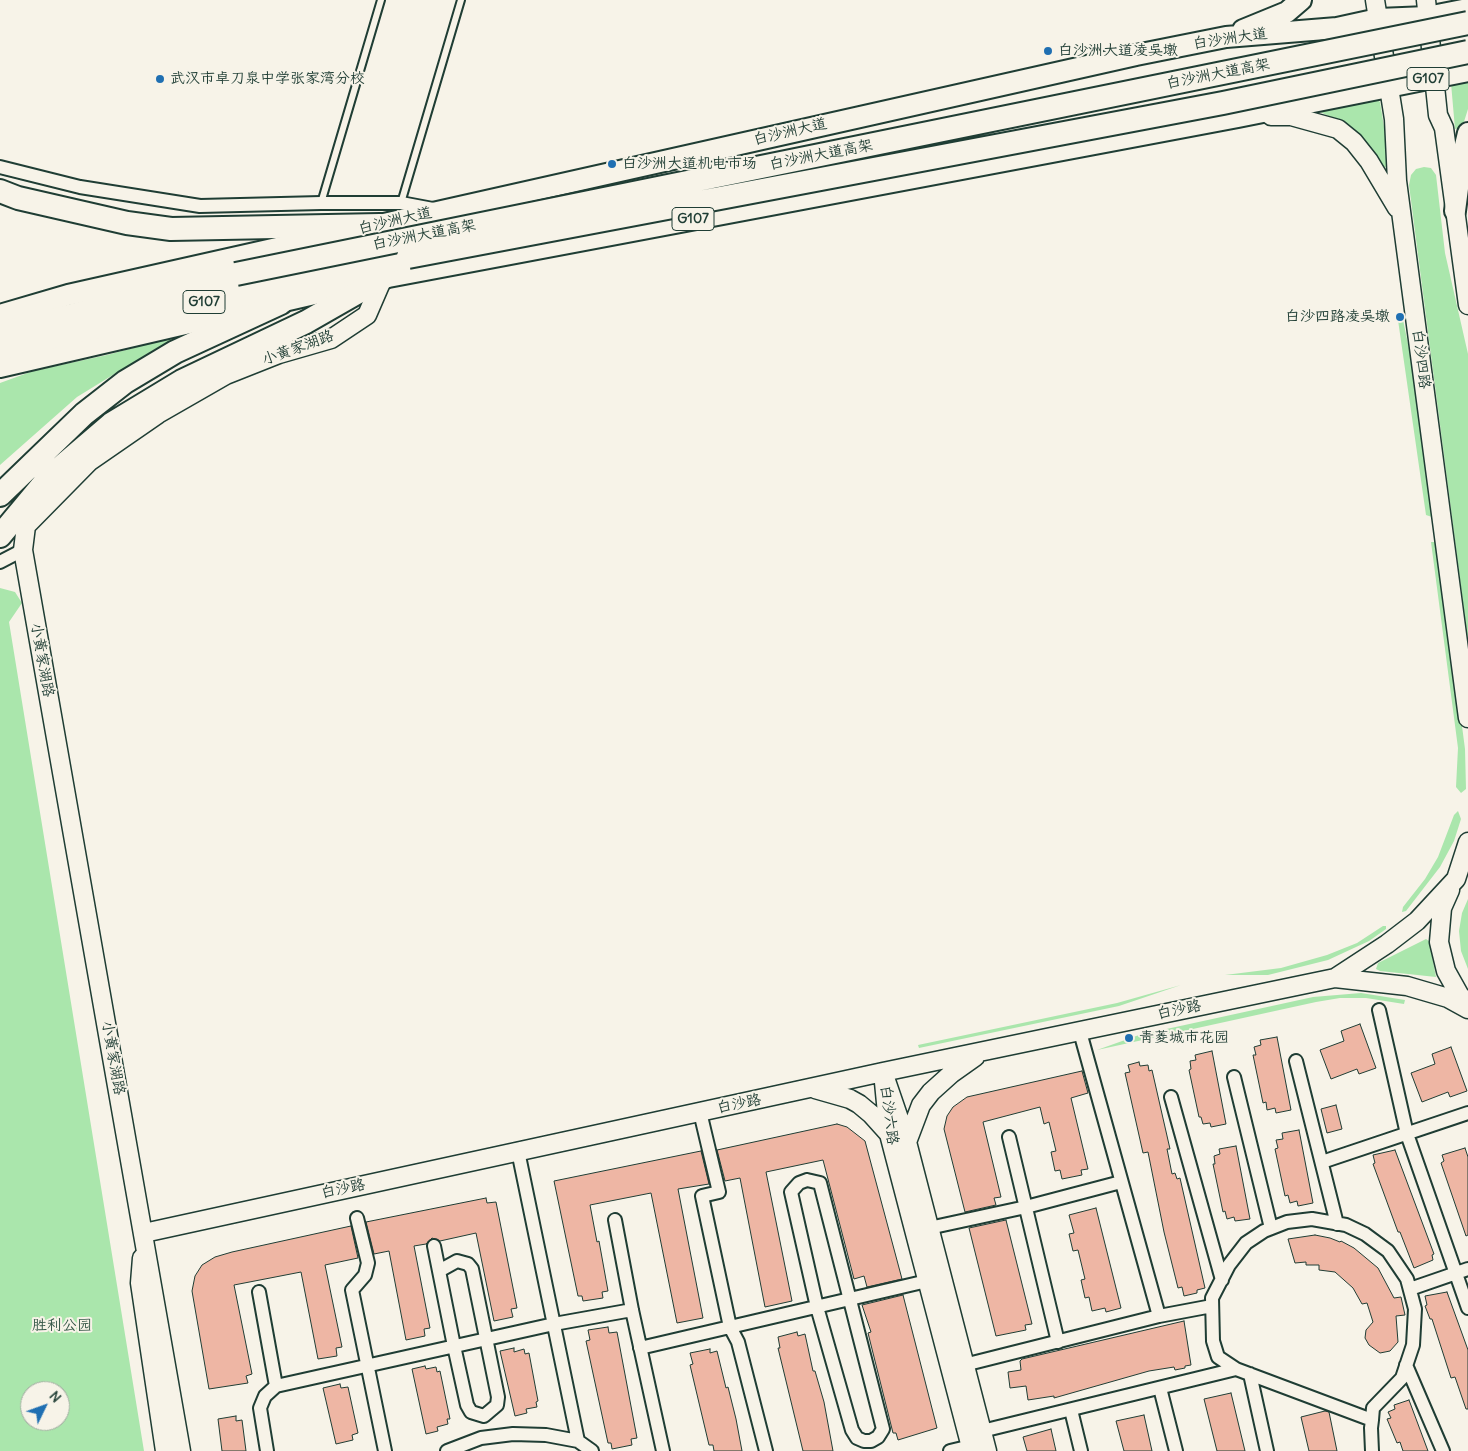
<!DOCTYPE html>
<meta charset="utf-8">
<style>
body{margin:0}
#map{position:relative;width:1468px;height:1451px;overflow:hidden;background:#f7f3e8;font-family:Delius,sans-serif}
canvas{display:block}
.north{position:absolute;left:20px;top:1381px;width:50px;height:50px;box-sizing:border-box;background:#f7f3e8;border:1px solid #a1aaa0;border-radius:50%;rotate:48deg;font-size:14px;font-weight:700;line-height:20px;text-align:center;color:#1f3d34}
.north::after{content:'';display:block;margin:auto;width:18px;height:22px;background:#1f6fb2;clip-path:polygon(50% 0,100% 100%,50% 72%,0 100%)}
</style>
<div id="map">
<canvas width="1468" height="1451"></canvas>
<div class="north">N</div>
</div>
<script>
const c = document.querySelector('canvas').getContext('2d');
c.lineJoin = 'round';
function fill(path, color) { c.fillStyle = color; c.fill(path, 'evenodd'); }
const toPath = rows => new Path2D(rows.map(r => 'M' + r).join(''));
function stroke(path, color, width, dash) { c.strokeStyle = color; c.lineWidth = width; c.lineCap = dash ? 'butt' : 'round'; c.setLineDash(dash || []); c.stroke(path); }
function label(font, color, halo, rows, align = 'center') {
  c.font = font + ' Delius,"LXGW WenKai TC",sans-serif'; c.lineWidth = 4; c.setLineDash([]); c.textBaseline = 'middle'; c.strokeStyle = halo; c.fillStyle = color; for (const [text, x, y, turn = 0] of rows) {
    c.save(); c.translate(x, y); c.rotate((+turn || 0) * Math.PI / 180); c.textAlign = isNaN(turn) ? turn : align; if (halo) c.strokeText(text, 0, 0); c.fillText(text, 0, 0); c.restore();
  }
}
fill(toPath([
 [1468,76,1468,109,1462,128,1455,129,1451,83],
 [1375,98,1380,102,1390,164,1384,168,1357,133,1342,122,1320,112,1321,109],
 [1424,167,1431,168,1436,175,1445,253,1468,354,1468,641,1409,185,1411,175,1416,169],
 [1398,320,1403,320,1419,396,1434,514,1432,517,1426,515],
 [192,332,155,349,77,397,0,465,0,383,33,371,107,355],
 [1431,542,1438,542,1465,749,1466,789,1461,793,1456,787,1458,748],
 [0,588,15,592,22,603,9,622,144,1451,0,1451],
 [30,1391,60,1391,60,1421,30,1421],
 [1458,811,1461,819,1454,841,1440,867,1406,911,1402,912,1403,907,1425,879,1438,857,1454,815],
 [1468,899,1468,969,1461,951,1459,931,1462,913],
 [1383,926,1386,926,1386,929,1369,941,1328,960,1268,975,1225,975,1281,968,1327,955,1357,943],
 [1426,939,1429,941,1436,977,1380,971,1376,969,1378,963],
 [1181,985,1119,1006,919,1048,918,1045,1117,1003],
 [1361,993,1405,1000,1404,1004,1366,998,1340,998,1316,1002,1097,1050,1139,1035,1313,997]
]), '#aae6ac');
const building = toPath([
 [1360,1024,1376,1068,1359,1074,1357,1069,1331,1079,1320,1050,1344,1041,1341,1031,1360,1024],
 [1277,1037,1291,1110,1276,1113,1275,1108,1267,1110,1266,1102,1263,1103,1253,1055,1256,1055,1254,1047,1261,1045,1260,1040,1277,1037],
 [1451,1047,1467,1091,1450,1097,1448,1092,1422,1102,1411,1073,1435,1064,1432,1054,1451,1047],
 [1212,1051,1226,1124,1211,1127,1210,1123,1203,1124,1201,1117,1199,1117,1189,1070,1191,1069,1190,1061,1196,1060,1195,1055,1212,1051],
 [1139,1062,1140,1066,1148,1065,1149,1071,1152,1070,1170,1149,1167,1149,1172,1174,1175,1173,1177,1179,1180,1178,1205,1288,1197,1290,1197,1293,1184,1296,1182,1287,1178,1288,1164,1232,1148,1152,1143,1153,1125,1073,1130,1072,1128,1065,1139,1062],
 [1082,1071,1088,1093,1071,1098,1088,1169,1081,1170,1082,1175,1062,1179,1060,1170,1055,1171,1051,1152,1056,1151,1049,1122,1044,1124,1040,1107,983,1122,1001,1197,994,1198,996,1205,965,1212,944,1129,947,1116,953,1107,967,1097,1082,1071],
 [1336,1105,1342,1129,1327,1133,1321,1109,1336,1105],
 [837,1124,847,1127,865,1141,902,1279,867,1287,864,1276,854,1279,823,1160,766,1172,792,1301,765,1307,740,1178,725,1181,717,1150,837,1124],
 [1299,1130,1313,1203,1298,1206,1297,1201,1290,1203,1288,1195,1285,1196,1275,1149,1278,1148,1276,1140,1283,1139,1282,1133,1299,1130],
 [1236,1146,1250,1219,1235,1221,1234,1217,1227,1219,1225,1211,1223,1212,1213,1164,1215,1164,1214,1156,1220,1154,1219,1149,1236,1146],
 [1465,1148,1468,1157,1468,1235,1466,1236,1441,1163,1444,1161,1442,1155,1465,1148],
 [1395,1150,1434,1254,1432,1255,1433,1260,1414,1268,1400,1232,1398,1232,1373,1164,1375,1163,1373,1155,1395,1150],
 [701,1151,709,1184,678,1189,703,1318,677,1323,651,1193,590,1205,597,1242,599,1241,608,1291,602,1292,603,1298,583,1301,582,1296,578,1296,554,1181,701,1151],
 [486,1198,487,1203,496,1202,517,1308,511,1309,513,1317,494,1321,476,1233,440,1241,432,1238,426,1244,414,1246,430,1328,424,1329,425,1336,406,1340,389,1251,374,1254,366,1222,486,1198],
 [1096,1208,1121,1308,1106,1312,1105,1308,1092,1311,1089,1297,1085,1298,1081,1280,1085,1279,1078,1250,1073,1251,1069,1234,1074,1233,1069,1215,1096,1208],
 [1006,1220,1032,1324,1025,1325,1026,1330,996,1336,969,1228,1006,1220],
 [351,1226,358,1258,325,1265,342,1347,336,1348,337,1356,318,1359,301,1272,234,1285,252,1374,246,1376,248,1383,209,1389,192,1291,195,1276,202,1265,215,1257,232,1252,351,1226],
 [1315,1235,1330,1238,1340,1242,1341,1241,1354,1248,1378,1268,1394,1298,1401,1297,1405,1315,1396,1316,1398,1342,1390,1351,1380,1353,1369,1345,1365,1338,1366,1330,1373,1322,1367,1303,1362,1304,1353,1288,1335,1272,1319,1270,1319,1265,1306,1265,1306,1262,1295,1263,1288,1239,1315,1235],
 [1447,1292,1468,1350,1468,1409,1466,1409,1455,1377,1451,1378,1432,1319,1430,1319,1425,1306,1427,1305,1425,1296,1447,1292],
 [903,1295,937,1428,898,1440,896,1433,893,1433,868,1333,871,1332,862,1305,903,1295],
 [1184,1321,1191,1365,1185,1366,1185,1368,1175,1370,1174,1367,1149,1371,1054,1398,1054,1396,1028,1400,1026,1386,1010,1388,1008,1372,1021,1370,1020,1361,1022,1359,1184,1321],
 [608,1327,609,1333,617,1332,637,1438,631,1439,632,1445,612,1449,611,1443,608,1443,586,1341,590,1340,588,1330,608,1327],
 [797,1332,798,1336,805,1334,813,1371,815,1371,824,1402,833,1451,803,1451,778,1348,780,1348,778,1337,797,1332],
 [514,1348,514,1352,524,1349,525,1354,529,1353,538,1401,536,1402,537,1407,526,1409,527,1413,515,1416,500,1351,514,1348],
 [710,1349,710,1353,717,1351,726,1388,728,1387,736,1419,742,1451,714,1451,713,1445,709,1445,690,1365,693,1364,690,1353,710,1349],
 [425,1366,426,1369,436,1367,437,1372,440,1371,450,1419,447,1419,448,1424,437,1427,438,1431,426,1434,412,1369,425,1366],
 [340,1384,341,1388,348,1387,358,1433,352,1435,353,1440,336,1444,323,1388,340,1384],
 [1231,1393,1245,1451,1217,1451,1204,1399,1231,1393],
 [1409,1400,1428,1451,1403,1451,1400,1442,1397,1443,1387,1419,1391,1418,1388,1412,1395,1409,1394,1405,1409,1400],
 [1325,1411,1329,1412,1337,1451,1309,1451,1301,1417,1325,1411],
 [1144,1415,1152,1451,1124,1451,1116,1421,1144,1415],
 [236,1416,236,1421,242,1420,246,1451,222,1451,218,1419,236,1416],
 [1051,1429,1056,1451,1027,1451,1023,1437,1051,1429]
]);
fill(building, '#eeb6a4');
stroke(building, '#1f3d34', 1);
const lane = toPath([
 [321,203,381,0],
 [401,203,461,0]
]);
const street = toPath([
 [0,167,80,187,200,206,321,203,401,203,433,209],
 [0,562,23,550],
 [1379,1010,1407,1134,1468,1308],
 [1080,1032,1159,1316],
 [1296,1061,1337,1224],
 [1234,1077,1271,1228],
 [1171,1097,1222,1280],
 [700,1112,719,1192,702,1196,730,1327,738,1342,766,1451],
 [1009,1137,1058,1342],
 [518,1151,578,1441],
 [1322,1162,1468,1113],
 [807,1180,820,1183,883,1429,878,1437,871,1441,864,1441,857,1438,852,1430,817,1307,791,1192,799,1183,807,1180],
 [357,1218,368,1263,365,1275,352,1290,385,1451],
 [615,1220,632,1310,663,1451],
 [929,1228,1026,1207,1121,1182],
 [434,1246,454,1346,467,1405,471,1412,484,1416,497,1405,498,1397,472,1269,468,1264,457,1261,439,1271],
 [1410,1289,1468,1269],
 [259,1292,276,1386],
 [640,1348,927,1281],
 [964,1365,1159,1316,1212,1306],
 [1406,1365,1443,1451],
 [1250,1374,1267,1451],
 [1160,1388,1176,1451],
 [1071,1410,1081,1451],
 [1372,1420,1236,1369,1218,1357,1213,1341,1212,1298,1229,1265,1246,1243,1264,1231,1287,1222,1312,1219,1346,1225,1365,1234,1388,1251,1407,1279,1415,1309,1413,1345,1402,1378,1373,1408,1372,1420,1371,1428,1372,1451],
 [982,1431,1236,1369],
 [267,1451,260,1408,265,1396,276,1386,554,1324,632,1310],
 [447,1451,481,1438,513,1434,546,1435,578,1441,592,1451],
 [950,1451,971,1446]
]);
const secondary = toPath([
 [1375,0,1394,119,1397,181,1468,718],
 [1426,0,1438,115,1444,128,1468,305],
 [1271,116,1291,116,1338,129,1354,142,1369,161,1397,208],
 [1468,842,1456,879,1417,921,1387,944,1335,978,1407,986,1448,998,1468,1009],
 [1450,890,1442,908,1439,942,1446,971,1460,996,1468,1002],
 [815,1089,850,1099,859,1104,871,1114,889,1134],
 [907,1142,921,1105,931,1092,951,1074,975,1057],
 [144,1233,883,1072,1335,978],
 [142,1258,140,1283,165,1451],
 [181,1451,23,550,26,526,90,461,158,414,226,375,279,354,331,339,367,315,383,278],
 [972,1451,889,1134,883,1072,907,1142,987,1451]
]);
const primary = toPath([
 [1243,30,1287,12,1301,0],
 [1455,211,1462,158,1468,133],
 [0,315,68,295,1136,55,1226,37,1337,28,1378,19,1427,17,1468,9],
 [0,367,383,278,1238,117,1468,71]
]);
const highway = toPath([
 [0,191,18,198,127,223,171,229,380,225],
 [0,333,236,274],
 [0,349,408,257],
 [0,495,84,414,125,382,175,352,281,303],
 [0,536,49,477,111,424,182,381,306,322,383,278]
]);
stroke(lane, '#1f3d34', 10);
stroke(street, '#1f3d34', 16);
stroke(secondary, '#1f3d34', 21);
stroke(primary, '#1f3d34', 24);
stroke(highway, '#1f3d34', 26);
stroke(lane, '#f7f3e8', 6);
stroke(street, '#f7f3e8', 12);
stroke(secondary, '#f7f3e8', 18);
stroke(primary, '#f7f3e8', 20);
stroke(highway, '#f7f3e8', 22);
const highwayBridge = toPath([
 [408,257,1223,103,1468,52],
 [236,274,1468,23]
]);
stroke(highwayBridge, '#1f3d34', 26, []);
stroke(highwayBridge, '#f7f3e8', 22);
for (const [x, y, r, color] of [
 [1048,51,5,"#1f6fb2"],
 [160,79,5,"#1f6fb2"],
 [612,164,5,"#1f6fb2"],
 [1400,317,5,"#1f6fb2"],
 [1129,1038,5,"#1f6fb2"]
]) { const dot = new Path2D(); dot.arc(x, y, r, 0, 2 * Math.PI); c.fillStyle = color; c.fill(dot); stroke(dot, '#f7f3e8', 2); }
for (const [x, y, w] of [
 [1428,79,42],
 [693,219,42],
 [204,302,42]
]) { const box = new Path2D(); box.roundRect(x - w / 2, y - 11.5, w, 23, 4); c.fillStyle = '#f7f3e8'; c.fill(box); stroke(box, '#1f3d34', 1); }
label('bold 14px', '#1f3d34', null, [
 ["G107",1428,79],
 ["G107",693,219],
 ["G107",204,302]
]);
label('15px', '#1f3d34', '#f7f3e8', [
 ["白沙洲大道",1230,39,-8],
 ["白沙洲大道高架",1218,74,-11],
 ["白沙洲大道",790,132,-13],
 ["白沙洲大道高架",821,155,-11],
 ["白沙洲大道",395,221,-13],
 ["白沙洲大道高架",424,235,-11],
 ["小黄家湖路",298,348,-20],
 ["白沙四路",1421,359,83],
 ["小黄家湖路",42,660,80],
 ["白沙路",1179,1010,-12],
 ["小黄家湖路",113,1058,80],
 ["白沙路",739,1104,-12],
 ["白沙六路",889,1115,83],
 ["白沙路",343,1189,-12]
]);
label('15px', '#1f3d34', '#f7f3e8', [
 ["白沙洲大道凌吴墩",1058,51],
 ["武汉市卓刀泉中学张家湾分校",170,79],
 ["白沙洲大道机电市场",622,164],
 ["白沙四路凌吴墩",1390,317,"right"],
 ["青菱城市花园",1139,1038]
], 'left');
label('15px', '#345646', '#f7f3e8', [
 ["胜利公园",62,1326]
]);
</script>
